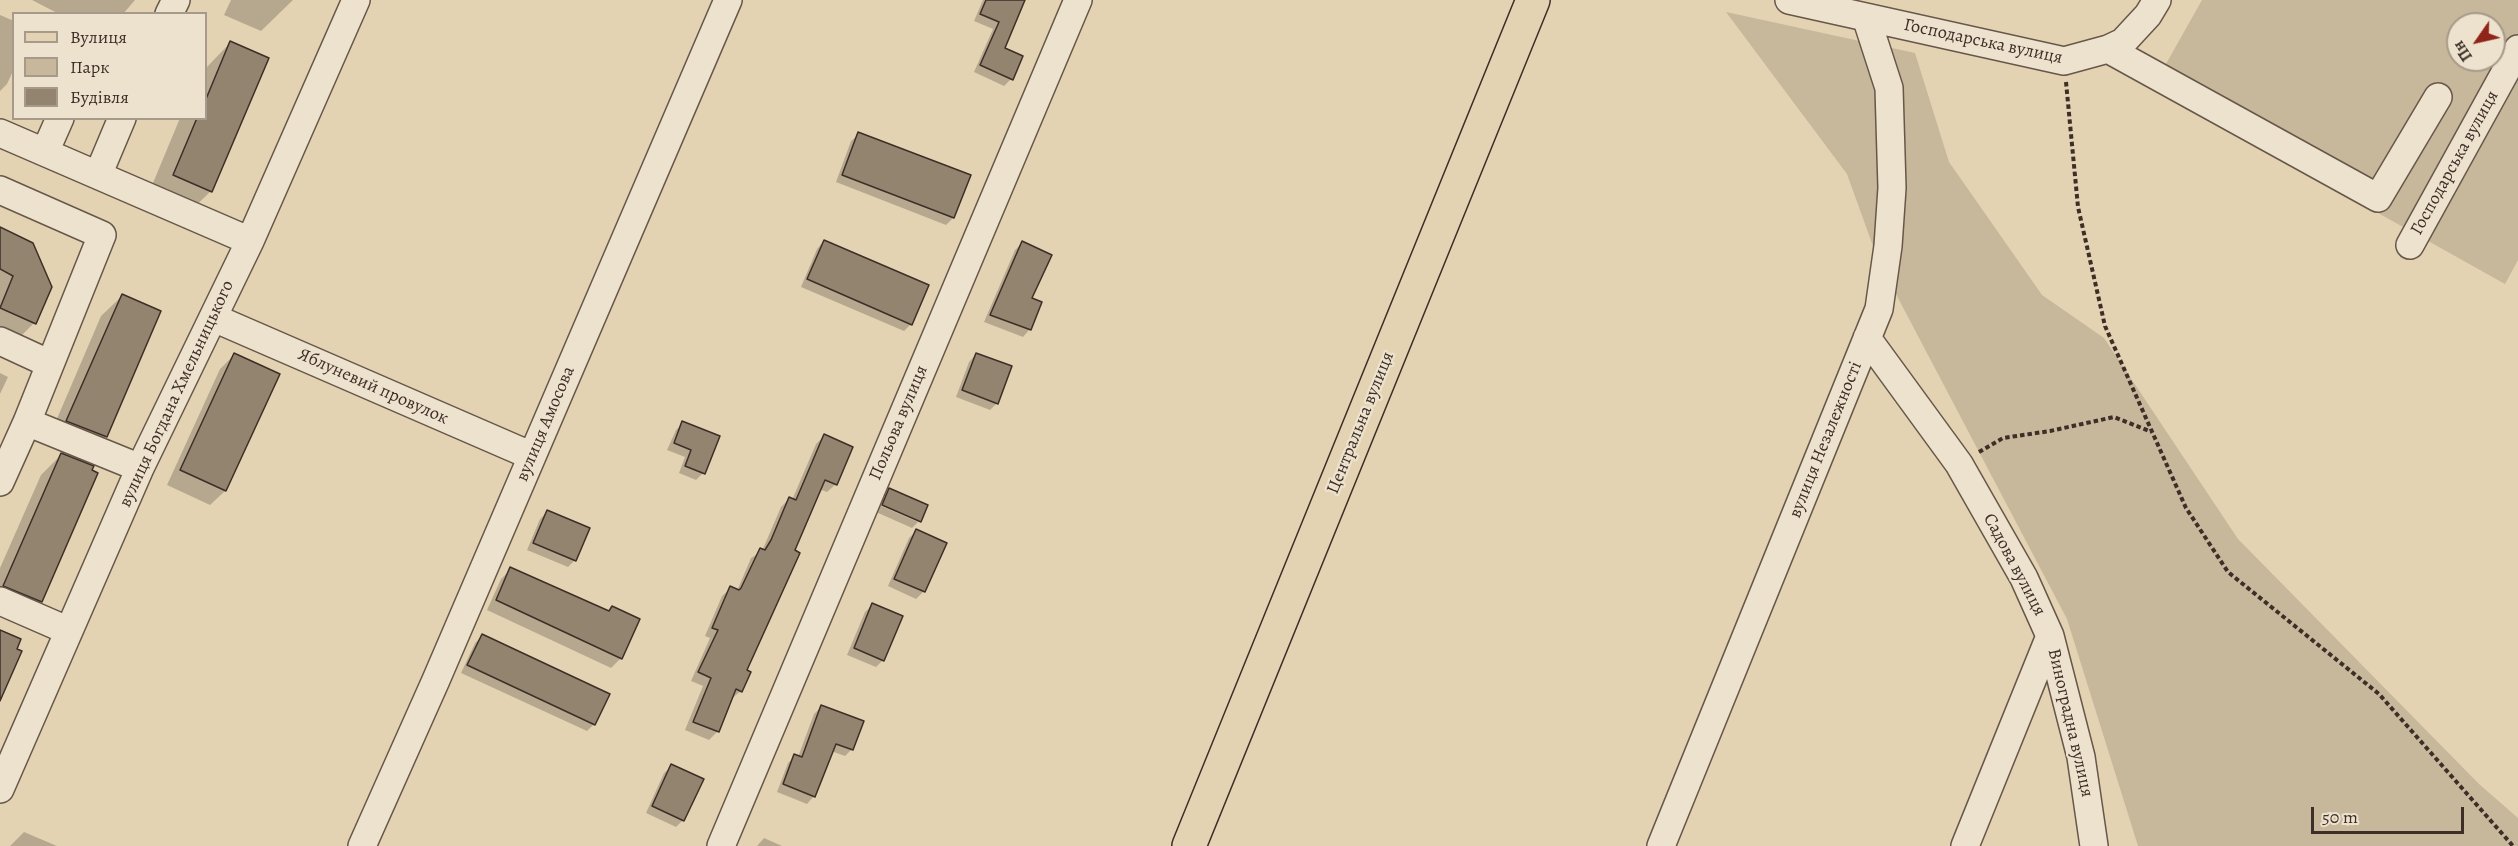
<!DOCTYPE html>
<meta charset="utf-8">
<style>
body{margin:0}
#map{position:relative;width:2518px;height:846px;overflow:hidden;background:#e3d3b2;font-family:Alegreya,serif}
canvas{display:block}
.legend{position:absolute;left:12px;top:12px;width:195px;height:108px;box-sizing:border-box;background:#ede2cd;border:2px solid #a79a8b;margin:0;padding:8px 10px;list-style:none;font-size:18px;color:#3d2e28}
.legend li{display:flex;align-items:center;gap:12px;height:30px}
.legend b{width:30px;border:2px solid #a79a8b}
.north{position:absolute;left:2446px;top:12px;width:60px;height:60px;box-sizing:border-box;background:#ede2cd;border:2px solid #a79a8b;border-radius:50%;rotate:236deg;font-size:16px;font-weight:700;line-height:24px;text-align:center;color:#3d2e28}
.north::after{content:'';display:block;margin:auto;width:21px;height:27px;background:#8f2418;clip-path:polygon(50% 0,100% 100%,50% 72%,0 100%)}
.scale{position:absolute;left:2311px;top:807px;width:153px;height:27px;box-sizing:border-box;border:3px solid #3d2e28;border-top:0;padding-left:8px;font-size:18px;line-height:21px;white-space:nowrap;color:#3d2e28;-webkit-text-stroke:4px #ede2cd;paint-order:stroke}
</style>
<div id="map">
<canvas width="2518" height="846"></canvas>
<ul class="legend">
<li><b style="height:8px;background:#e3d3b2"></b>Вулиця</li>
<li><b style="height:16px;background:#c7b79b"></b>Парк</li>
<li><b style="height:16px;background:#938470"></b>Будівля</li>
</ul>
<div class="north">Пн</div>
<div class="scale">50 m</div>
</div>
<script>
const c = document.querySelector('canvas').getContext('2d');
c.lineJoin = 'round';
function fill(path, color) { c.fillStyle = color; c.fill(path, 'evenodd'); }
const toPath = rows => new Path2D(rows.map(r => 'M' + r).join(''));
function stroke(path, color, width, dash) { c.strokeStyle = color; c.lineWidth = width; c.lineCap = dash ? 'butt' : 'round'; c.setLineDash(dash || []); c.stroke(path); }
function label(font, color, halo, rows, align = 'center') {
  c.font = font + ' Alegreya,serif'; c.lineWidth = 4.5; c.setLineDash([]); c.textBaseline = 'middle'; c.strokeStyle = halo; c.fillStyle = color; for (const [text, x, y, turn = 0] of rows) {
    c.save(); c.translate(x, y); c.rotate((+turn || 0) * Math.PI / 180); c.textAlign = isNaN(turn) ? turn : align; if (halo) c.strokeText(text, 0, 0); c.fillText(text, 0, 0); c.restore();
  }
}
fill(toPath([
 [2202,0,2518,0,2518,260,2505,284,2153,87],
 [2458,24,2494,24,2494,60,2458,60],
 [1726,12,1915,53,1949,162,2042,295,2104,338,2238,539,2479,784,2518,818,2518,846,2138,846,2067,619,1878,260,1847,174]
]), '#c7b79b');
fill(toPath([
 [32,0,135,0,123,14,59,14],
 [231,0,293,0,261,31,224,15],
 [983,0,1023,0,1003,49,1011,79,1004,86,974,72,993,29,974,21],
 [0,15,14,21,14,69,7,84,0,91],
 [230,43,211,191,179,222,143,207,180,118,206,118,206,68],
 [859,134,953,218,946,225,836,182,851,141],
 [0,228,34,323,14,343,0,337],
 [824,241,911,324,904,331,801,287,817,249],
 [1022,243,1030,299,1030,329,1023,337,984,322,1015,250],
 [122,296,159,312,105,437,85,457,47,442,101,316],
 [235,354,278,375,225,491,210,505,167,485,220,369],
 [976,354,997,403,990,410,956,397,969,362],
 [0,373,8,377,0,394],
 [683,423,703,473,696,480,679,473,685,457,667,450,676,430],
 [824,436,836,484,827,492,819,489,746,671,741,691,731,699,717,732,709,740,685,730,703,686,691,681,710,638,705,636,722,596,731,588,737,591,751,558,762,551,781,507,789,499,792,500,816,444],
 [61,455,90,471,41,601,20,622,0,613,0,568,41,475],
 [890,490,926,506,918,522,918,519,880,502],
 [879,505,918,522,912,528,876,512],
 [547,512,575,560,568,567,527,550,540,519],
 [916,531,945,543,923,592,916,599,888,586,909,538],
 [511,569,608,612,612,608,621,658,611,668,487,610,501,579],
 [872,605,883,660,876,667,847,655,865,612],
 [482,636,594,724,587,731,461,673,475,643],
 [821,707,852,749,845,756,831,751,814,796,807,804,777,792,788,763,795,756,798,757,814,714],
 [672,766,683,820,676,827,646,813,664,773],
 [24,832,57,846,10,846],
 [764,838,782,846,757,846]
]), '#0003');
const building = toPath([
 [986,0,1025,0,1005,48,1023,56,1013,80,980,65,999,22,980,14,986,0],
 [230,41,269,58,212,192,173,175,197,118,206,118,206,99,230,41],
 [858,132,971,175,954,218,842,175,858,132],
 [0,227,33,243,52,287,36,324,0,308,13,276,0,269,0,227],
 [824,240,929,285,912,325,807,279,824,240],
 [1022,241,1052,255,1032,298,1042,302,1031,330,990,315,1022,241],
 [122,294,161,311,107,437,66,421,122,294],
 [234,353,280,374,226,491,180,470,234,353],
 [976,353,1012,366,998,404,962,390,976,353],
 [682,421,720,436,705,474,685,466,691,450,674,443,682,421],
 [824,434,853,447,837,485,825,480,795,550,800,553,747,670,751,672,742,692,736,689,719,732,693,722,711,678,698,672,718,630,712,628,730,586,739,590,741,588,760,548,765,550,771,540,789,497,796,500,824,434],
 [61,453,94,466,92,470,98,473,42,602,3,586,61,453],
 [889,488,928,505,921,522,882,505,889,488],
 [547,510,590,528,576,561,533,543,547,510],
 [916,529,947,543,925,592,894,579,916,529],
 [510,567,609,611,612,606,640,619,622,659,496,600,510,567],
 [872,603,903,616,884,661,854,648,872,603],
 [0,630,21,639,17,649,22,651,0,701,0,630],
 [482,634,610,694,595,725,467,665,482,634],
 [821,705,864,721,853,750,836,744,815,797,783,784,794,754,802,757,821,705],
 [671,764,704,779,684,821,652,806,671,764]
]);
fill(building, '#938470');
stroke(building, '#3d2e28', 1.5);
const minor = toPath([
 [1789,0,2064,61,2108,49,2123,42,2148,15,2157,0],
 [169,14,176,0],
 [2108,49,2378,198,2438,97],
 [0,133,250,241],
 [45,152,60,118],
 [98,175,122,118],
 [0,190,102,235,27,422,0,482],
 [2410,245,2518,49],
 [214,318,532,456],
 [1867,338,1959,464,2024,578,2050,636,1965,846],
 [0,341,50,364],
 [27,422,140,468],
 [0,601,69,631],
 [2050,636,2081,757,2094,846],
 [0,789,140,468,250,241,356,0],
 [362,846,436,680,728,0],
 [721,846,1078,0],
 [1661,846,1879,309,1888,246,1892,188,1889,88,1866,17]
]);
const major = toPath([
 [1189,846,1533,0]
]);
stroke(minor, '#66574a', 30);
stroke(major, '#3d2e28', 36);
stroke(toPath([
 [2066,82,2078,207,2105,326,2186,508,2228,572,2379,694,2513,846],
 [1979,452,2003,438,2050,431,2114,417,2152,432]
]), '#3d2e28', 4, [4.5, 3]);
stroke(minor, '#ede2cd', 27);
stroke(major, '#e3d3b2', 33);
label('18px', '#3d2e28', '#ede2cd', [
 ["Господарська вулиця",1983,42,12],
 ["Господарська вулиця",2455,163,-61],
 ["Яблуневий провулок",373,387,24],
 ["вулиця Богдана Хмельницького",177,394,-65],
 ["Польова вулиця",899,423,-67],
 ["Центральна вулиця",1361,423,-68],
 ["вулиця Амосова",546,424,-67],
 ["вулиця Незалежності",1826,440,-68],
 ["Садова вулиця",2014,565,62],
 ["Виноградна вулиця",2070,723,77]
]);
</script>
